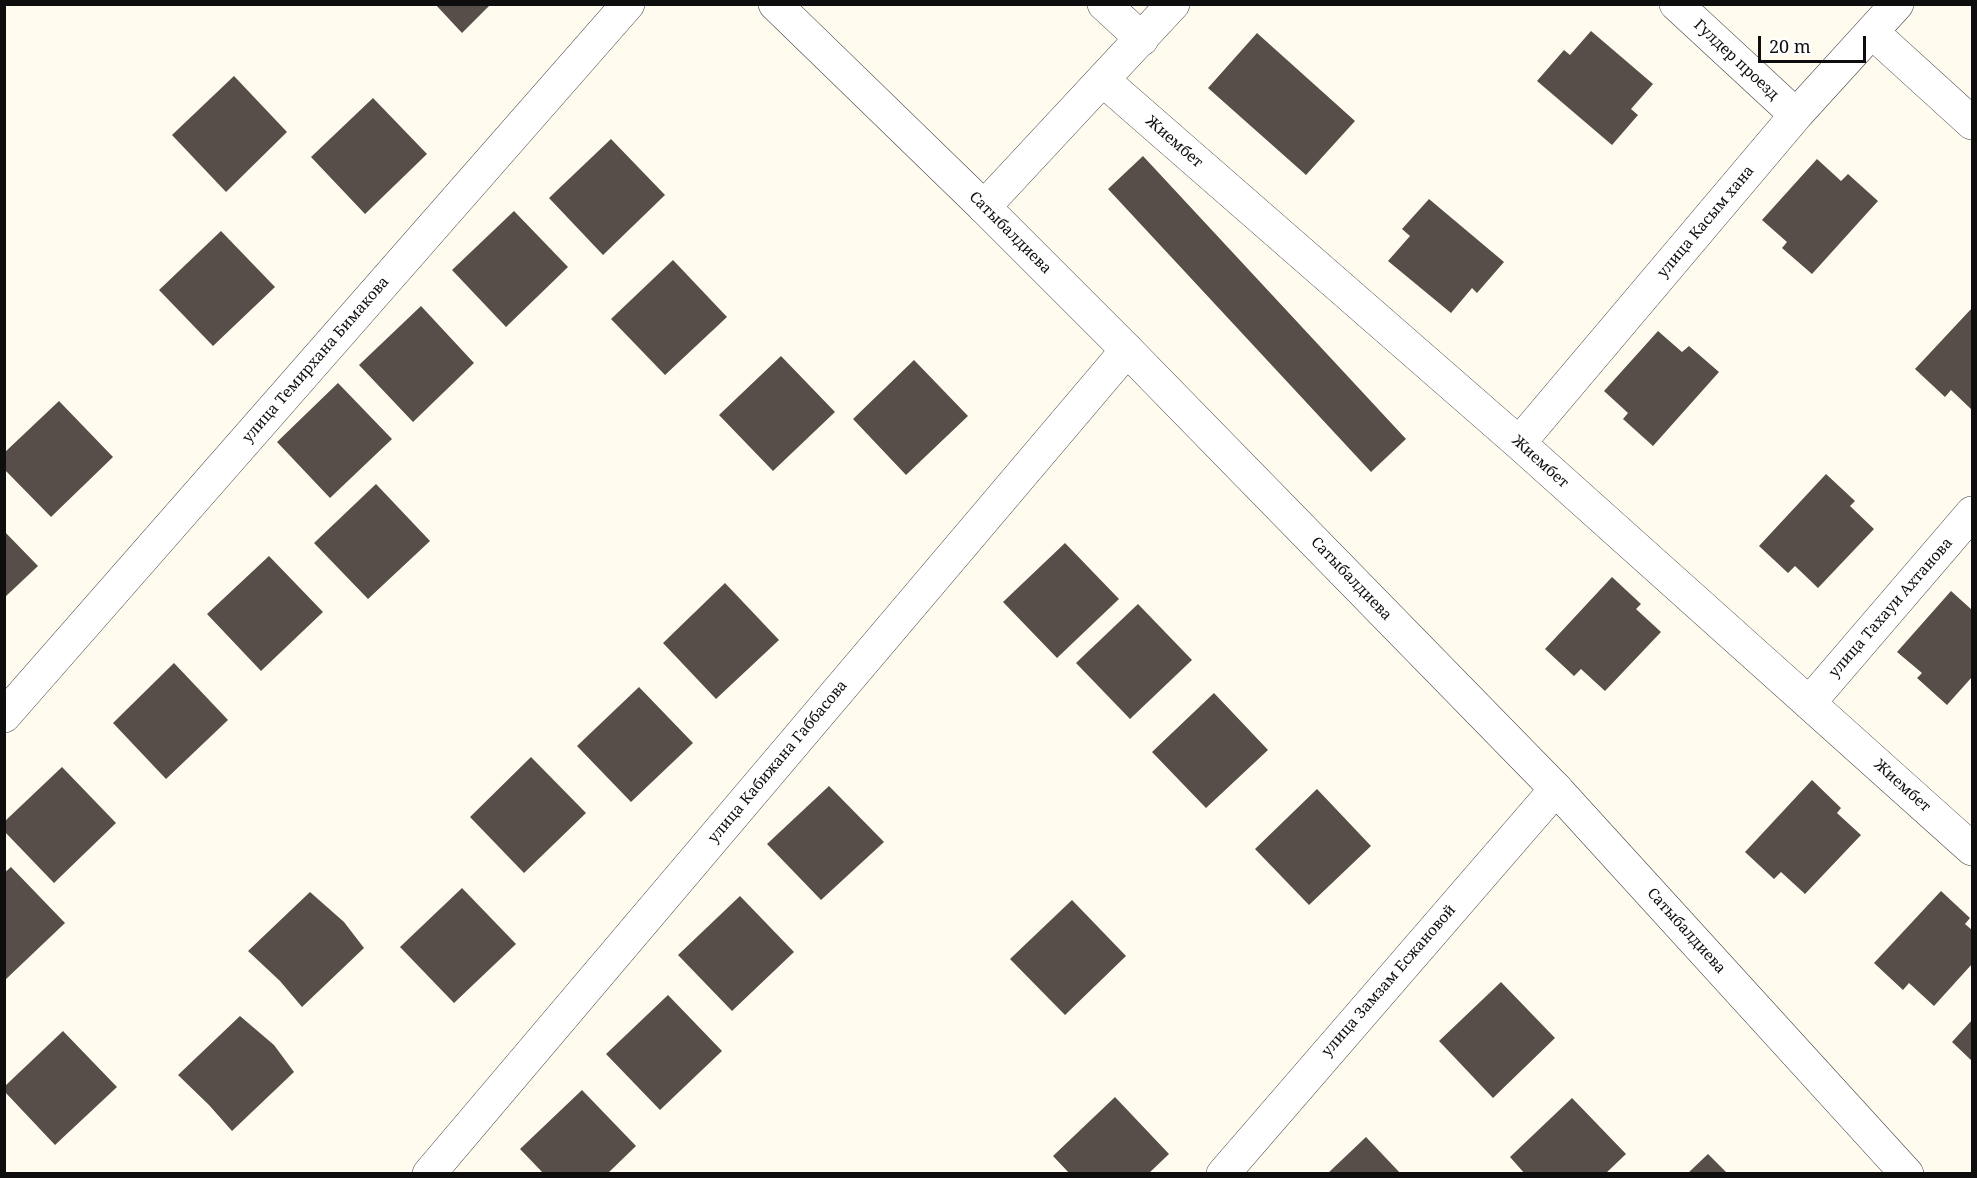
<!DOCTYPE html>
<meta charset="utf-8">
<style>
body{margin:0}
#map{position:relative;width:1977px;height:1178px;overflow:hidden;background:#fffbef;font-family:"Noto Serif",serif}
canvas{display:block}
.frame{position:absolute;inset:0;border:6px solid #0e0e0e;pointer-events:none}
.scale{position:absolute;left:1758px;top:36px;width:108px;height:27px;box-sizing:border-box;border:3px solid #0e0e0e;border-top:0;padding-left:8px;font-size:18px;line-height:21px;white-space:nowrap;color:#0e0e0e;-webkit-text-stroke:4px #fff;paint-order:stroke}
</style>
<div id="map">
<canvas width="1977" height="1178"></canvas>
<div class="frame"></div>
<div class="scale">20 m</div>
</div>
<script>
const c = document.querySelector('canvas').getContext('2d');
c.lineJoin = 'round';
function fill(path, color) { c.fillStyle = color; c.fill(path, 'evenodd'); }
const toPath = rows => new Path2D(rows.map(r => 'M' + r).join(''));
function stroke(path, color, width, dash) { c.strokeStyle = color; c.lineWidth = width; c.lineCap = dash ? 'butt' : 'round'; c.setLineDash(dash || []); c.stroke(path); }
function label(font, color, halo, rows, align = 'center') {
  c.font = font + ' "Noto Serif",serif'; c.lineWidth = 6; c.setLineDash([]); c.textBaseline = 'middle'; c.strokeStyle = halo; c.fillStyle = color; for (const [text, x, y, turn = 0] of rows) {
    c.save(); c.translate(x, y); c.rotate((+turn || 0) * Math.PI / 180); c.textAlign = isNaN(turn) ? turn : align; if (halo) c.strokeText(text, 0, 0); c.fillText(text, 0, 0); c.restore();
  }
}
fill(toPath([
 [435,4,491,4,462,33],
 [1591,31,1653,84,1631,109,1638,115,1612,145,1537,81,1564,50,1570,55],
 [1257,33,1355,121,1306,175,1208,88],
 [234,76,287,132,226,192,172,135],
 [373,98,427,154,365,214,311,157],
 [611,139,665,195,603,255,549,198],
 [1143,156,1406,439,1371,472,1108,189],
 [1817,159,1841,181,1848,174,1878,201,1812,274,1782,248,1787,242,1762,220],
 [1429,199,1504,262,1477,293,1472,288,1451,313,1388,261,1410,236,1402,229],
 [514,211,568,267,506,327,452,270],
 [221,231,275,287,213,346,159,290],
 [673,260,727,317,665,375,611,319],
 [421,306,474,363,413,422,359,365],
 [1972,308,1972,410,1951,390,1945,397,1915,369],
 [1658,331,1682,352,1689,346,1719,372,1653,446,1623,419,1628,413,1604,391],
 [781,356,835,412,773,471,719,415],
 [914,360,968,416,906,475,853,419],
 [338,383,392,439,330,498,277,442],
 [59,401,113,457,51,517,4,469,4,453],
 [1826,474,1855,501,1850,506,1874,529,1818,588,1795,566,1788,573,1759,546],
 [376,484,430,541,368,599,314,543],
 [4,531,38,566,4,598],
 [1065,543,1119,599,1057,658,1003,602],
 [269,556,323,612,261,671,207,614],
 [1612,577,1641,604,1636,609,1661,632,1605,691,1581,669,1574,676,1545,649],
 [725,583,779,640,716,699,663,643],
 [1951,591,1972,610,1972,677,1947,705,1917,678,1922,673,1897,652],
 [1138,604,1192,660,1130,719,1076,663],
 [174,663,228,720,166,779,113,723],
 [639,687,693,743,631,802,577,746],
 [1214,693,1268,750,1206,808,1152,752],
 [531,757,586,813,524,873,470,817],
 [62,767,116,823,54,883,4,831,4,822],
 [1812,780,1841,808,1837,813,1861,835,1805,894,1781,872,1774,879,1745,852],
 [829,786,884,842,821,900,767,844],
 [1317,789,1371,846,1309,905,1255,849],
 [11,867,65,923,4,981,4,873],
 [462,888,516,944,454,1003,400,947],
 [1941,891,1970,918,1965,924,1972,930,1972,964,1934,1006,1909,983,1903,990,1874,963],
 [310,892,344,922,364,948,302,1007,280,981,248,951],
 [740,896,794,952,732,1011,678,955],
 [1072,900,1126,956,1065,1015,1010,959],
 [1501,982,1555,1038,1493,1098,1439,1041],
 [668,995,722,1051,660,1110,606,1054],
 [240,1016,274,1045,294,1072,232,1131,209,1105,178,1075],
 [1972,1020,1972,1061,1952,1042],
 [63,1031,117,1087,55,1145,5,1092,5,1086],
 [582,1090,636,1146,607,1174,544,1174,520,1149],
 [1115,1097,1169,1154,1148,1174,1070,1174,1053,1156],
 [1572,1098,1626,1154,1605,1174,1525,1174,1510,1157],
 [1366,1137,1401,1174,1327,1174],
 [1708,1154,1728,1174,1687,1174]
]), '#584e49');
const minor = toPath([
 [775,4,984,207],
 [1104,4,1142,39],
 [1676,4,1796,115],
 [1872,32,1972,123],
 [1103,80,1519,443,1972,849],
 [1519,443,1796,115,1897,4],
 [1809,703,1972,513],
 [4,716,628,4],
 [429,1174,1127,350],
 [1223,1174,1556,789]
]);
const tertiary = toPath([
 [1173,4,984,207,1127,350,1556,789,1907,1174]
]);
stroke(minor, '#414141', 34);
stroke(tertiary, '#414141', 34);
stroke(minor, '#fff', 33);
stroke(tertiary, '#fff', 33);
label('15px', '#0e0e0e', '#fff', [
 ["Гулдер проезд",1736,60,43],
 ["Жиембет",1174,142,41],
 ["улица Касым хана",1706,222,-50],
 ["Сатыбалдиева",1010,233,45],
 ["улица Темирхана Бимакова",316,360,-49],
 ["Жиембет",1540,462,42],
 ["Сатыбалдиева",1351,579,46],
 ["улица Тахауи Ахтанова",1891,608,-49],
 ["улица Кабижана Габбасова",778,762,-50],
 ["Жиембет",1902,786,42],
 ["Сатыбалдиева",1686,931,48],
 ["улица Замзам Есжановой",1389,981,-49]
]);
</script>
